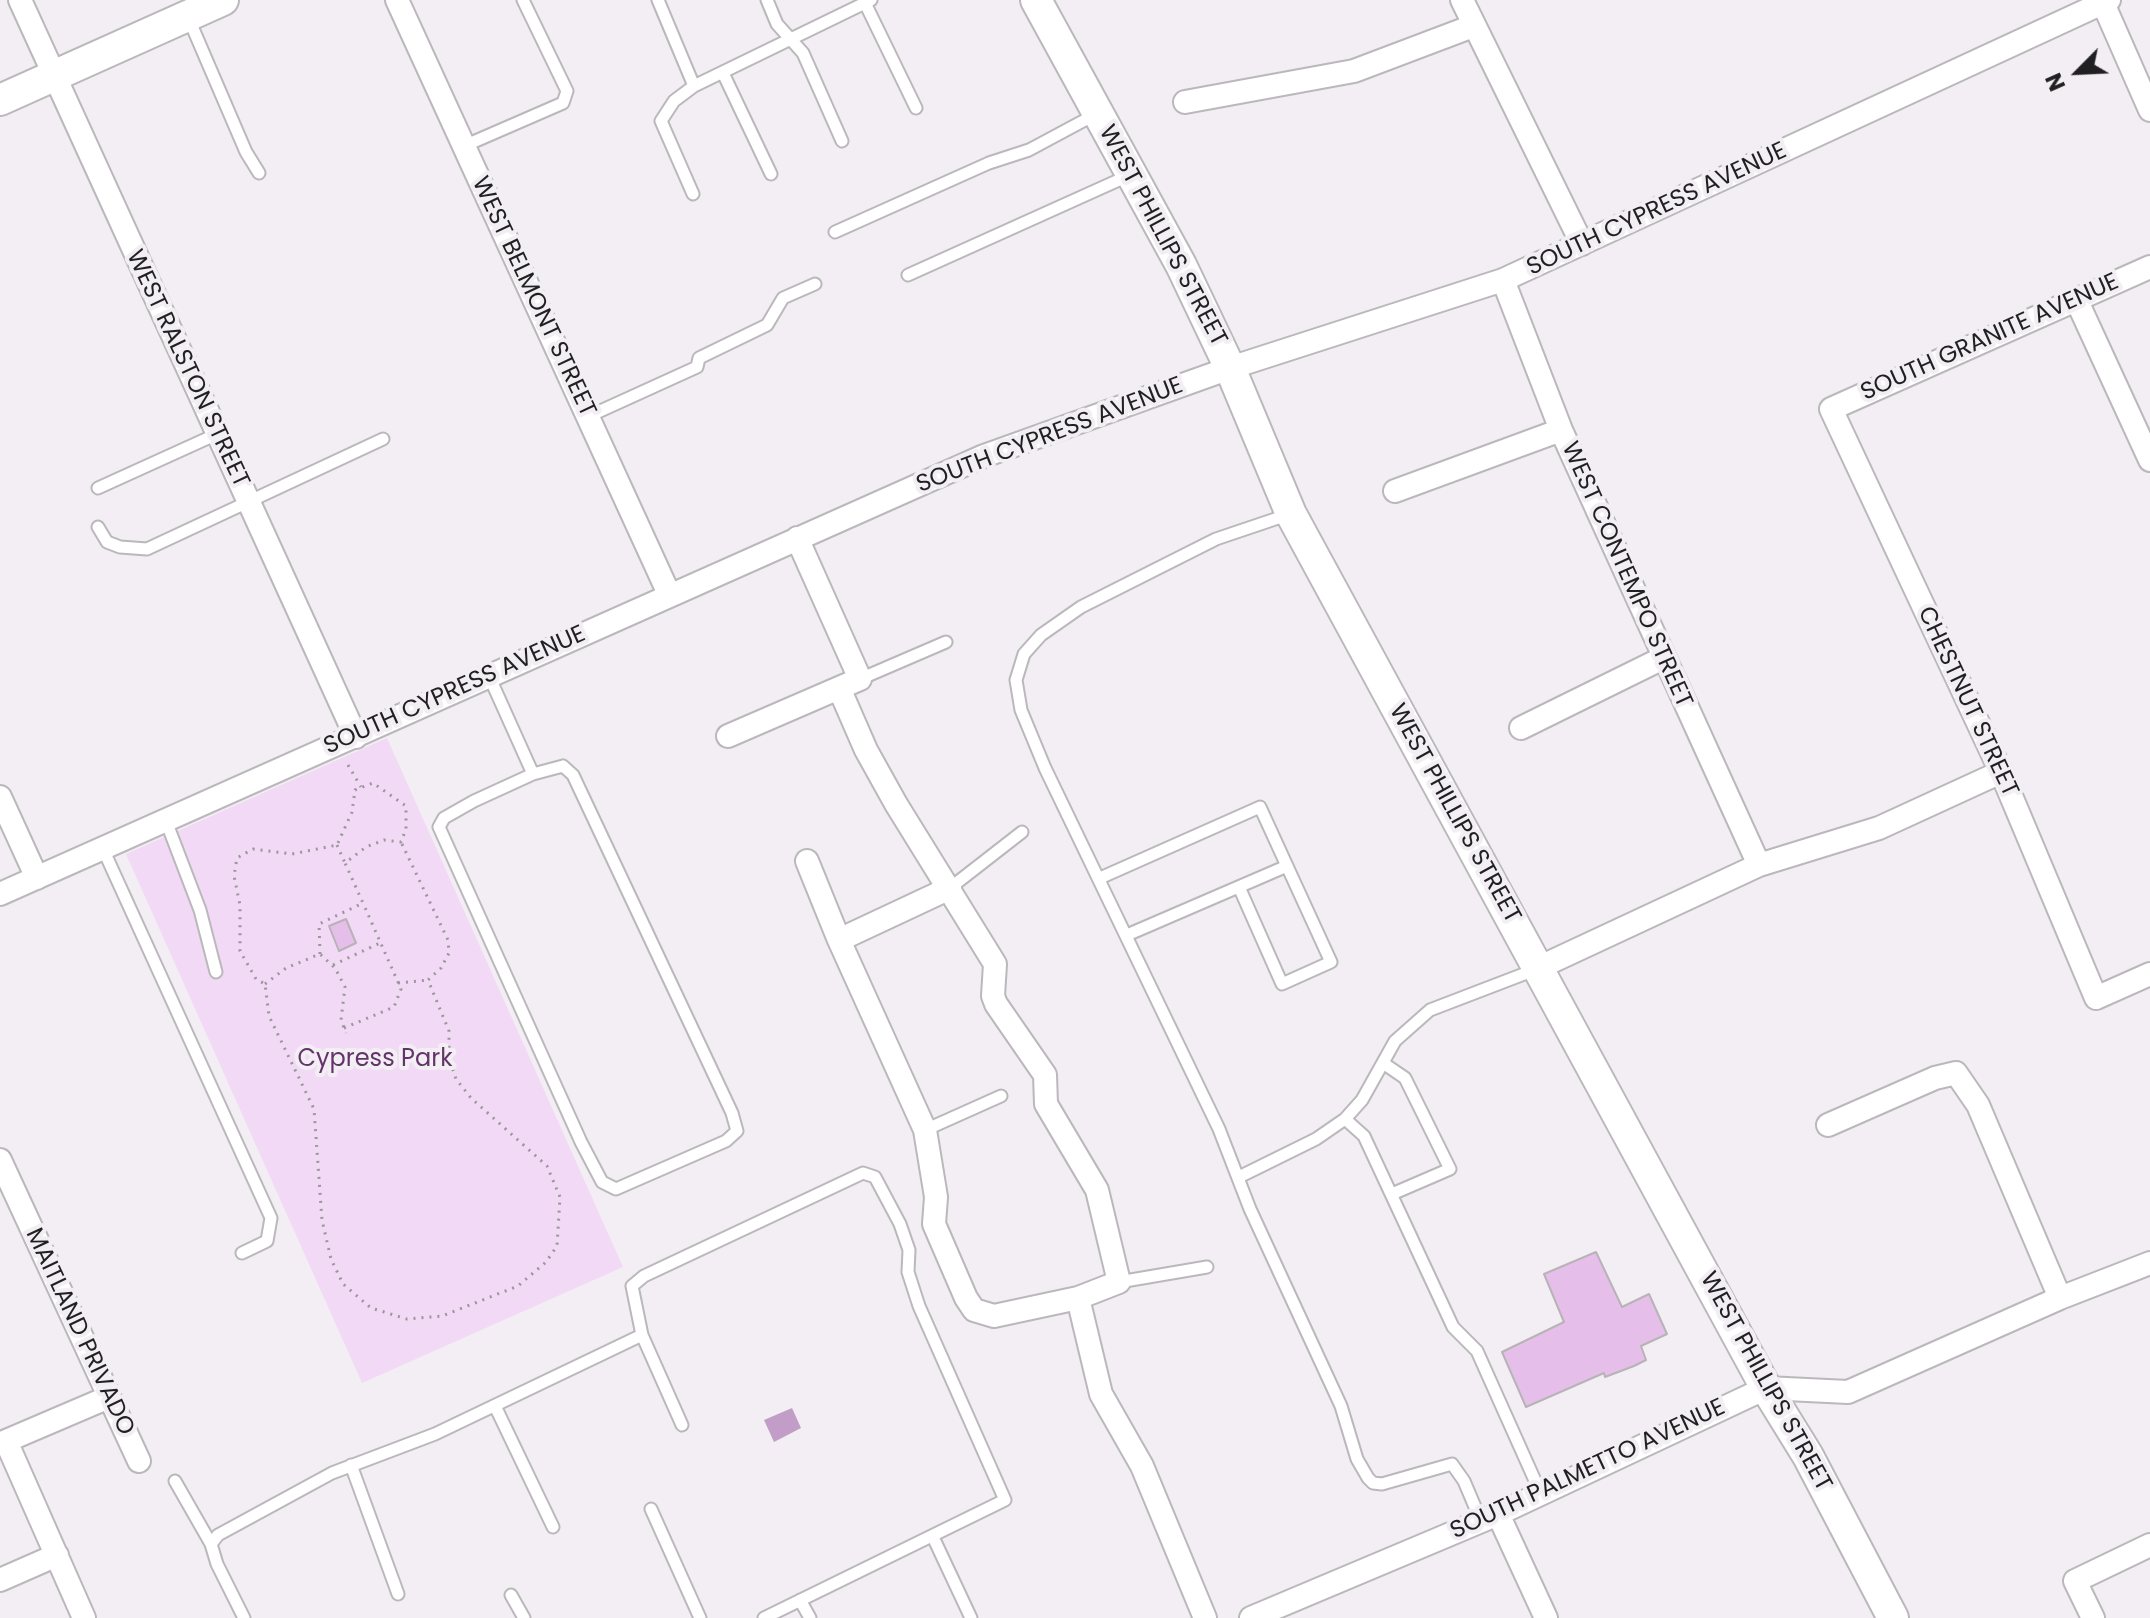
<!DOCTYPE html>
<style>
body{margin:0}
#map{position:relative;width:2150px;height:1618px;overflow:hidden;background:#f2eef3;font-family:Poppins,sans-serif}
canvas{display:block}
.north{position:absolute;left:2038px;top:32px;width:80px;height:80px;-webkit-text-stroke:6px #f2eef3;paint-order:stroke;rotate:246deg;font-size:22px;font-weight:700;line-height:32px;text-align:center;color:#201f21}
.north::after{content:'';display:block;margin:auto;width:28px;height:36px;background:#201f21;clip-path:polygon(50% 0,100% 100%,50% 72%,0 100%)}
</style>
<div id="map">
<canvas width="2150" height="1618"></canvas>
<div class="north">N</div>
</div>
<script>
const c = document.querySelector('canvas').getContext('2d');
c.lineJoin = 'round';
function fill(path, color) { c.fillStyle = color; c.fill(path, 'evenodd'); }
const toPath = rows => new Path2D(rows.map(r => 'M' + r).join(''));
function stroke(path, color, width, dash) { c.strokeStyle = color; c.lineWidth = width; c.lineCap = dash ? 'butt' : 'round'; c.setLineDash(dash || []); c.stroke(path); }
function label(font, color, halo, rows, align = 'center') {
  c.font = font + ' Poppins,sans-serif'; c.lineWidth = 8; c.setLineDash([]); c.textBaseline = 'middle'; c.strokeStyle = halo; c.fillStyle = color; for (const [text, x, y, turn = 0] of rows) {
    c.save(); c.translate(x, y); c.rotate((+turn || 0) * Math.PI / 180); c.textAlign = isNaN(turn) ? turn : align; if (halo) c.strokeText(text, 0, 0); c.fillText(text, 0, 0); c.restore();
  }
}
fill(toPath([
 [387,738,623,1267,362,1383,126,854]
]), '#f2d9f5');
fill(toPath([
 [792,1408,801,1428,774,1442,764,1420]
]), '#c29dc7');
const building = toPath([
 [346,919,356,943,339,951,329,926,346,919],
 [1596,1252,1622,1307,1649,1294,1667,1334,1641,1346,1646,1360,1634,1366,1605,1377,1604,1373,1526,1407,1502,1352,1564,1322,1544,1274,1596,1252]
]);
fill(building, '#e5bfea');
stroke(building, '#b7b3b7', 2);
const lane = toPath([
 [658,0,694,86],
 [767,0,777,24,803,53,842,141],
 [865,3,916,108],
 [188,17,246,152,259,173],
 [723,73,771,174],
 [464,146,563,103,567,91,523,0],
 [693,194,661,121,674,101,694,86,871,0],
 [835,232,989,163,1029,150,1098,113],
 [908,275,1130,175],
 [587,417,697,367,699,358,767,325,783,298,815,284],
 [98,488,217,434],
 [1290,514,1216,539,1081,607,1041,635,1024,654,1016,680,1021,710,1045,768,1219,1129,1250,1209,1341,1406,1357,1459,1368,1478,1373,1483,1382,1484,1452,1464,1464,1481,1481,1521],
 [98,527,107,542,120,547,147,549,383,439],
 [489,676,533,774],
 [860,679,946,642],
 [563,766,573,775,732,1113,737,1131,726,1141,616,1189,602,1182,581,1142,439,827,444,818,474,801,533,774,563,766],
 [166,821,200,910,216,972],
 [103,849,271,1218,267,1241,242,1253],
 [1100,878,1260,807,1287,866,1127,935],
 [1239,887,1282,984,1331,962,1287,866],
 [950,888,1022,832],
 [1383,1063,1405,1078,1450,1169,1392,1194],
 [1345,1119,1364,1136,1453,1327,1477,1351,1541,1494],
 [925,1130,1001,1096],
 [1239,1177,1316,1139,1345,1119,1362,1100,1395,1041,1430,1010,1537,969],
 [1119,1282,1207,1267],
 [642,1335,682,1425],
 [495,1406,553,1527],
 [351,1465,398,1594],
 [175,1481,211,1544],
 [651,1509,700,1618],
 [933,1537,971,1618],
 [511,1595,524,1618],
 [800,1600,810,1618],
 [244,1618,217,1564,211,1544,218,1535,332,1473,435,1434,642,1335,632,1286,644,1276,863,1173,875,1177,900,1224,909,1250,908,1272,919,1306,1005,1500,764,1618]
]);
const street = toPath([
 [20,0,356,737],
 [397,0,669,594],
 [1462,0,1582,244],
 [2103,3,2150,110],
 [1185,102,1354,71,1473,26],
 [2150,267,1831,409,2001,772,2096,998,2150,974],
 [1503,280,1561,430,1759,865],
 [2076,299,2150,460],
 [1395,491,1561,430],
 [797,538,860,679,839,688],
 [1521,728,1663,658],
 [728,736,839,688,866,750,896,804,995,964,993,996,996,1004,1045,1075,1046,1104,1097,1190,1119,1282,1078,1298],
 [0,797,37,878],
 [807,861,839,940,950,888],
 [0,894,984,456,1230,368,1503,280,2109,0],
 [839,940,925,1130,936,1197,934,1224,966,1298,974,1310,994,1316,1078,1298,1101,1394,1142,1466,1205,1618],
 [1538,968,1759,865,1879,828,2001,772],
 [1828,1125,1935,1078,1956,1073,1978,1105,2060,1298],
 [0,1160,139,1461],
 [6,1441,109,1397],
 [0,1444,6,1441,84,1618],
 [1498,1514,1546,1618],
 [0,1580,57,1555],
 [1251,1618,1498,1514,1766,1388,1848,1392,2060,1298,2150,1263],
 [2093,1618,2075,1581,2150,1545]
]);
const secondary = toPath([
 [1036,0,1181,265,1230,368,1291,514,1766,1388,1808,1456,1893,1618],
 [0,100,223,0]
]);
stroke(lane, '#bbb8bc', 15);
stroke(street, '#bbb8bc', 26);
stroke(secondary, '#bbb8bc', 34);
stroke(toPath([
 [348,765,361,787],
 [337,845,345,863],
 [320,954,319,924,363,903,345,863,366,847,384,840,401,842,406,829,406,806,373,783,355,790,352,812,337,845,292,854,253,849,237,858,234,876,240,905,240,951,256,979,265,984,269,1016,314,1109,322,1220,331,1259,343,1284,371,1308,407,1319,442,1316,518,1286,546,1262,557,1246,560,1197,547,1166,471,1098,456,1079,449,1058,449,1031,428,980,441,968,449,953,448,940,401,842],
 [333,965,380,943],
 [398,983,428,980],
 [265,984,286,968,320,954,335,968,345,987,341,1020,346,1033],
 [344,1028,394,1007,401,989,363,903]
]), '#9a989b', 3, [2, 6]);
stroke(lane, '#fff', 11);
stroke(street, '#fff', 22);
stroke(secondary, '#fff', 30);
label('24px', '#201f21', '#f2eef3', [
 ["SOUTH CYPRESS AVENUE",1657,210,-25],
 ["WEST PHILLIPS STREET",1162,236,62],
 ["WEST BELMONT STREET",533,297,65],
 ["SOUTH GRANITE AVENUE",1990,338,-24],
 ["WEST RALSTON STREET",187,369,65],
 ["SOUTH CYPRESS AVENUE",1050,436,-21],
 ["WEST CONTEMPO STREET",1626,575,66],
 ["SOUTH CYPRESS AVENUE",455,691,-24],
 ["CHESTNUT STREET",1967,702,65],
 ["WEST PHILLIPS STREET",1454,814,61],
 ["MAITLAND PRIVADO",79,1332,65],
 ["WEST PHILLIPS STREET",1765,1382,61],
 ["SOUTH PALMETTO AVENUE",1588,1470,-25]
]);
label('24px', '#633469', '#f2eef3', [
 ["Cypress Park",375,1060]
]);
</script>
